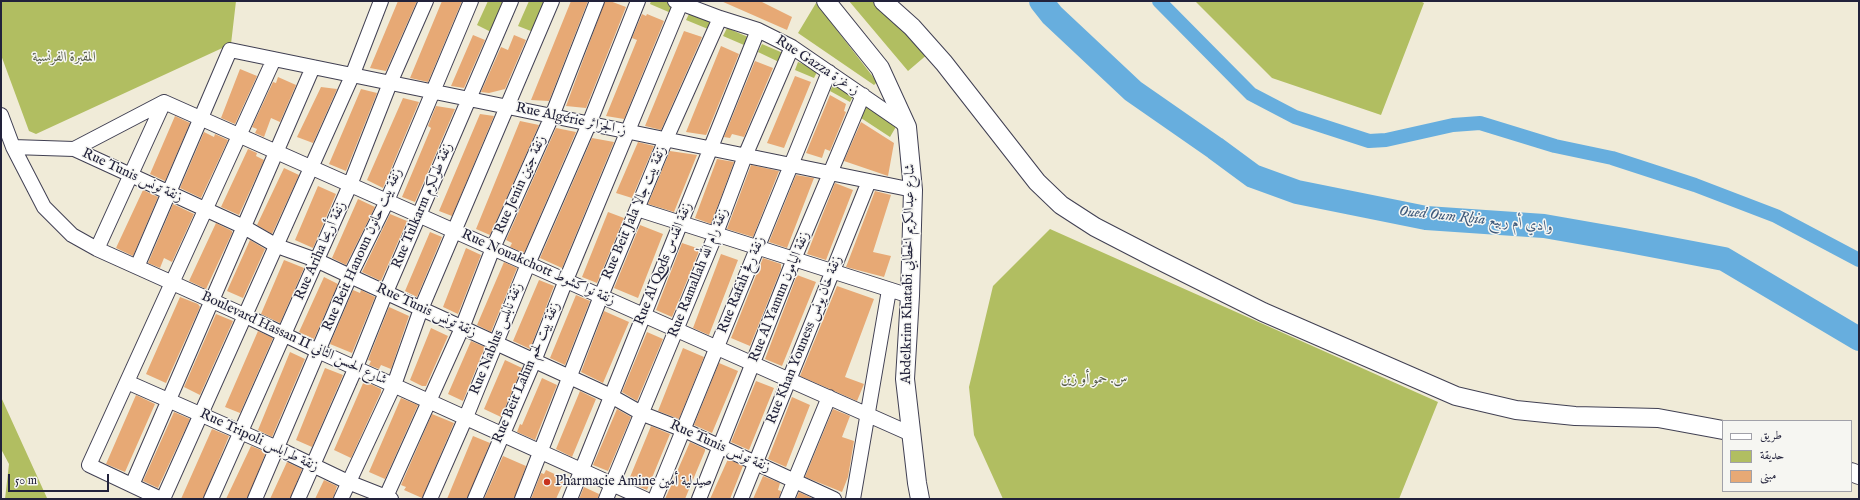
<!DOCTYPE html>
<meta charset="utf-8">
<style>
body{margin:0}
#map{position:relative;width:1860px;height:500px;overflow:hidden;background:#f0ebd8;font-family:"IM FELL English",Amiri,serif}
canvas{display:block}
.frame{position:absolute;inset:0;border:2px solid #22223b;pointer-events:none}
.legend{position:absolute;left:1722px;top:420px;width:130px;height:72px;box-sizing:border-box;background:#f6f6f2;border:1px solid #a1a1a9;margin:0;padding:5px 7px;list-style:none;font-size:12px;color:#22223b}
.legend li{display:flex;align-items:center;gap:8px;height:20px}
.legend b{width:20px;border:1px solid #a1a1a9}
.scale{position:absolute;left:8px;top:474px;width:101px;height:18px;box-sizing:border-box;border:2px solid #22223b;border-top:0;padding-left:5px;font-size:12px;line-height:14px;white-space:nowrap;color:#22223b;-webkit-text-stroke:3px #f6f6f2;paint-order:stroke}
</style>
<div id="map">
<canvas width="1860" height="500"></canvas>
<div class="frame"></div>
<ul class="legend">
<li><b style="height:5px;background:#fff"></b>طريق</li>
<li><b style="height:11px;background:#b1be61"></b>حديقة</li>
<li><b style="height:11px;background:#e7a975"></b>مبنى</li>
</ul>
<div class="scale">50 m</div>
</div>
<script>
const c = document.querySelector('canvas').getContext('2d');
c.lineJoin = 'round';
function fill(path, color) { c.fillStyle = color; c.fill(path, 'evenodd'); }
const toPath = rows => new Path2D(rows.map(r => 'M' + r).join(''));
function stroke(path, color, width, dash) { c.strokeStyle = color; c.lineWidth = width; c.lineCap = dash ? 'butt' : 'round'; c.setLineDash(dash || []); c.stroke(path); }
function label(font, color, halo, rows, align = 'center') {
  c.font = font + ' "IM FELL English",Amiri,serif'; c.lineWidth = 3; c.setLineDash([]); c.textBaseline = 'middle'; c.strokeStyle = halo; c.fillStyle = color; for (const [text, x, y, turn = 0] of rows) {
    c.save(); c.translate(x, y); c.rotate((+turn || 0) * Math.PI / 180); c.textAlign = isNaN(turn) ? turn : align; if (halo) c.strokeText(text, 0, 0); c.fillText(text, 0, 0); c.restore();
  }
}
fill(toPath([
 [1,1,236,1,231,44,36,134,29,131,1,55],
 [488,1,510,1,495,34,477,25],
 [529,1,550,1,536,33,518,26],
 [651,1,664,1,675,5,671,13,650,4],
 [849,1,872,1,929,53,908,71],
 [1195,1,1420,1,1424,3,1381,115,1272,78],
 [816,3,877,82,874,85,798,33],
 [690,12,711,21,708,29,686,20],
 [727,28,748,37,744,45,723,36],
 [762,44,783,53,779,62,758,52],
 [798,62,818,70,814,78,795,70],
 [834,83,854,94,850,102,830,91],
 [867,106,897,125,890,137,861,118],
 [1050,229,1438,402,1399,499,1003,499,974,435,969,387,993,286],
 [1,397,47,498,5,499,9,464,1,449]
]), '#b1be61');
stroke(toPath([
 [1159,1,1251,94,1295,117,1369,141,1386,140,1453,125,1480,123,1555,146,1612,158,1695,185,1776,216,1859,260]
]), '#67aede', 14);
stroke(toPath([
 [1041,1,1052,15,1133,91,1215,148,1253,176,1297,192,1426,218,1544,226,1624,240,1724,259,1859,339]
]), '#67aede', 24);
fill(toPath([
 [398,1,417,1,386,71,370,68],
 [442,1,462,1,428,82,410,78],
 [571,1,588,1,549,101,531,100],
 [605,1,610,1,626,7,586,108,566,106],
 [721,1,760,1,792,17,787,30],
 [642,14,646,16,647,14,664,21,624,119,606,116,637,40,632,38],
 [684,31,702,37,661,130,645,126],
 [473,35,485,40,464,88,451,86],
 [514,35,526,40,505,89,489,93,481,92,501,47,508,50],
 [721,46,739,54,707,133,706,135,686,132],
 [755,61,773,68,744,137,732,134,730,138,724,137],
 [240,69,257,76,235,124,221,118],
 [795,76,811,82,784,148,767,143],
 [278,77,296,85,280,122,271,118,264,137,255,133,257,129,252,127,273,82,276,83],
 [321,87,337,89,313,143,297,137],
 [361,89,377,93,346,171,329,164],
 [830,95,846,104,844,111,846,112,830,151,825,149,822,158,806,153],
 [403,98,419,102,383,188,367,180],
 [436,106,455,109,415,202,402,197,431,128,428,126],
 [480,114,494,116,452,216,439,211],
 [175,116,190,123,165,181,150,174],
 [520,121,539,125,490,235,476,229],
 [861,122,894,143,888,176,844,161],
 [556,128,576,132,524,253,510,247,512,243,506,240],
 [204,132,214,137,215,134,228,140,201,198,180,188],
 [592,138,614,142,562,268,540,258],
 [638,142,654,146,632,198,616,193],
 [248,149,257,153,256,156,264,160,239,215,221,207],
 [670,151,697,155,674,212,648,204],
 [717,159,734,162,711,224,695,218],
 [751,165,779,171,753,237,727,229],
 [284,168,299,175,272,234,257,225],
 [796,175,814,178,787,248,769,242],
 [835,183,853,190,826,260,807,254],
 [318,186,336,194,313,248,295,240],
 [143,190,158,197,133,256,116,248],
 [875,191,891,195,873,252,891,256,884,277,846,267],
 [358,199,375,207,346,265,332,258],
 [173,204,194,214,172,262,164,258,160,268,148,263],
 [608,212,624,218,597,283,582,277],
 [390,214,407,221,381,281,362,272],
 [216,223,232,231,232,233,206,289,189,281],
 [640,225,663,234,638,298,614,288],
 [430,232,442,237,417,297,405,291],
 [250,240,265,249,243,298,227,291],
 [682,243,700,249,672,317,656,310],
 [466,248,481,255,458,314,443,307],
 [721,254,738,260,709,335,693,328],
 [763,258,781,264,781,269,750,346,731,338],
 [284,260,304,268,280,323,261,314],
 [504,262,517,268,491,332,477,325],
 [797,275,816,282,782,366,765,359],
 [324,277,338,284,314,339,299,332],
 [539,280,554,286,530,349,513,341],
 [837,286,874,299,845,377,864,384,857,401,800,376],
 [353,290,360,293,361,290,375,297,352,353,330,344],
 [576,295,590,301,565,365,550,358],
 [180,297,198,304,200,307,166,383,146,374],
 [389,307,409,316,391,369,381,365,379,369,369,365,371,361,368,360],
 [604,311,629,322,603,383,581,372],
 [216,314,233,321,200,395,184,387],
 [431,328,448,336,426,386,422,386,410,380],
 [258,331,273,338,240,413,225,407],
 [647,332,663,339,637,401,622,392],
 [471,341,485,347,463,401,448,394],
 [683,348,704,357,679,419,658,411],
 [290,352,305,359,272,437,258,430],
 [505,360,522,368,501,417,484,409],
 [719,363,738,371,712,433,694,425],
 [325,368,343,375,312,447,296,440],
 [542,378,557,385,535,440,517,432,520,424,522,425],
 [364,381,381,389,381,392,351,458,334,450],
 [756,381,774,388,749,450,731,442],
 [580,391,596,399,572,457,556,449],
 [136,395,155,404,125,472,106,464],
 [792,397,810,405,786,467,768,459],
 [401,398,418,405,385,479,369,472],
 [617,409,631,417,608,471,593,465],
 [833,409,850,416,842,437,854,441,848,477,842,492,805,477],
 [174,412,190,419,158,488,143,481],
 [432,414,454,423,422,498,404,490,406,487,401,485],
 [651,426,670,434,647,490,628,482],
 [212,429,229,436,203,499,181,499],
 [473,436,490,443,467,499,447,499],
 [690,442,705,449,705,451,685,499,665,499],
 [251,446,266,452,247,499,226,499],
 [503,456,526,466,514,499,484,499],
 [728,459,743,466,730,499,710,499],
 [287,462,302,469,290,499,270,499],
 [546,470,565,479,556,499,531,499,541,473,544,474],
 [763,476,780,483,778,490,781,491,779,499,753,499],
 [324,480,337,486,333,499,315,499],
 [584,487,599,494,598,499,579,499],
 [799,492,814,499,796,499]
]), '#e7a975');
const minor = toPath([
 [675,1,720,18,758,30,792,47,907,126],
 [164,102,911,434],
 [1,115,13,147,44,207,72,235,97,249,246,316,318,351,645,499],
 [13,147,74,149,244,227,277,246,316,260,350,276,611,396,643,414,684,430,834,499],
 [74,149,164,102],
 [637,209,910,296],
 [97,249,164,102],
 [137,267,230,50,913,190],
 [127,382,277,448,348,482,391,499],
 [132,485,313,67],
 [161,499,89,465,274,59],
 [163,499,352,76,381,1],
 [211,499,350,185,390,83,426,1],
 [255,499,350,276,387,201,471,1],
 [298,499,356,367,386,292,511,1],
 [341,499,394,385,421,309,552,1],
 [385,499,462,328,493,248,552,116,597,1],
 [430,499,466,417,528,264,589,124,638,1],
 [475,499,534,361,566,280,681,3],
 [522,499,601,296,666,139,720,18],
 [570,499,758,30],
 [606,499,715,236,745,156,792,47],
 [655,499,829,72],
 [699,499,794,259,863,95],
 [741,499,869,181],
 [787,499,829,397],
 [853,499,889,290]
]);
const major = toPath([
 [826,1,880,68,907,127,913,190,910,296,905,379,917,483,920,499],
 [883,1,912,27,944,63,1037,182,1061,205,1095,227,1155,258,1263,312,1456,396,1516,410,1575,416,1658,418,1723,430],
 [1851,472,1859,475]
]);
stroke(minor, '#414053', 16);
stroke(major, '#414053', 20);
stroke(minor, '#fff', 14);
stroke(major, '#fff', 18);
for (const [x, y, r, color] of [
 [547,482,4,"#c8321e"]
]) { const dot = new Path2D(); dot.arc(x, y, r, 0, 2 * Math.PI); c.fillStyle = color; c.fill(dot); stroke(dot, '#f6f6f2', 1.5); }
label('14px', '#545948', '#f6f6f2', [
 ["المقبرة الفرنسية",64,58],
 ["س. حمو أو زين",1094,380]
]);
label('14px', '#22223b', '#f6f6f2', [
 ["Rue Gazza ز. غزة",817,66,33],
 ["Rue Algérie ز. الجزائر",571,120,12],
 ["Rue Tunis زنقة تونس",132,176,25],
 ["Rue Jenin زنقة جنين",521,185,-66],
 ["Rue Tulkarm زنقة طولكرم",423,206,-67],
 ["Rue Beit Jala زنقة بيت جالا",635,213,-67],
 ["Rue Beit Hanoun زنقة بيت حانون",363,250,-66],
 ["Rue Ariha زنقة أريحا",321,251,-66],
 ["Rue Al Qods زنقة القدس",664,264,-68],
 ["Rue Nouakchott زنقة نواكشوط",538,268,24],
 ["Rue Ramallah زنقة رام الله",699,273,-68],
 ["Abdelkrim Khatabi شارع عبدالكريم الخطابي",909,274,-89],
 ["Rue Rafah زنقة رفح",742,285,-68],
 ["Rue Al Yamun زنقة اليامون",780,297,-68],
 ["Rue Tunis زنقة تونس",426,311,25],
 ["Boulevard Hassan II شارع الحسن الثاني",294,339,25],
 ["Rue Nablus زنقة نابلس",497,339,-68],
 ["Rue Khan Youness زنقة خان يونس",805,340,-68],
 ["Rue Beit Lahm زنقة بيت لحم",527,373,-67],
 ["Rue Tripoli زنقة طرابلس",259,441,25],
 ["Rue Tunis زنقة تونس",720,447,24]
]);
label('14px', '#22223b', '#f6f6f2', [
 ["Pharmacie Amine صيدلية أمين",555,482]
], 'left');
label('italic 15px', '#3e5a7c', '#f6f6f2', [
 ["Oued Oum Rbia وادي أم ربيع",1476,220,6]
]);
</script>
